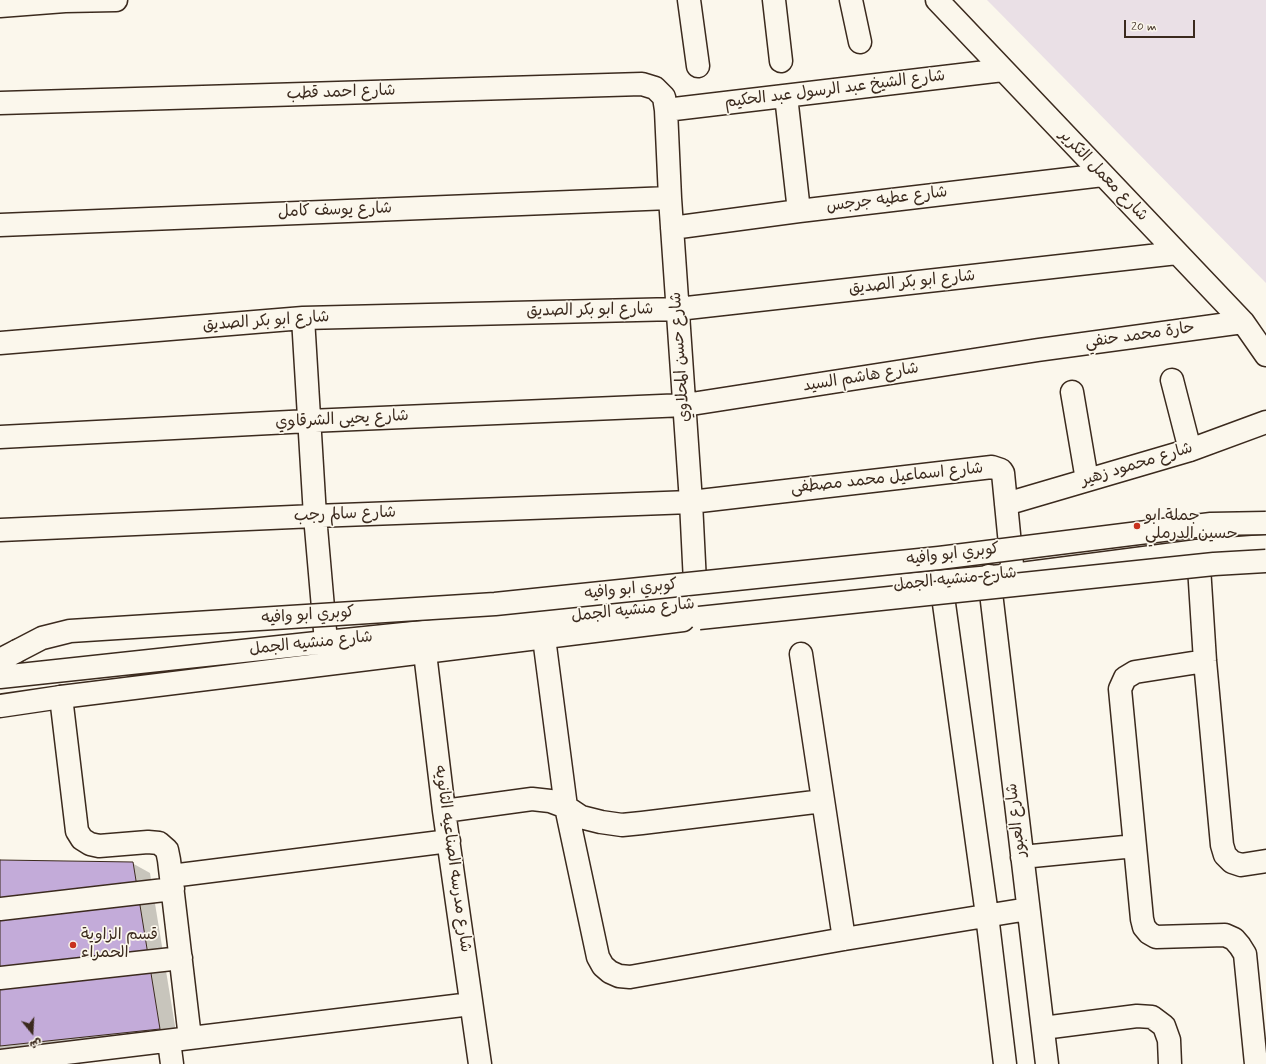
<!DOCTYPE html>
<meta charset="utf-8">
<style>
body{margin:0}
#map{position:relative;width:1266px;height:1064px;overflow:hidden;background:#fbf7ec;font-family:Mynerve,"Playpen Sans Arabic",sans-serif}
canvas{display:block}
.north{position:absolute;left:12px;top:1012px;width:40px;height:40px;-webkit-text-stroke:3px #fbf7ec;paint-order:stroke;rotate:162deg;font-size:11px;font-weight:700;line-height:16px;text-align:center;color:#3b2a1e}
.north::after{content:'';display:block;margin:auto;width:14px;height:18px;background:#3b2a1e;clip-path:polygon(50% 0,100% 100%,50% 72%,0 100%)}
.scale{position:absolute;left:1124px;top:20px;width:71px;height:18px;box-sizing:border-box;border:2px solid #3b2a1e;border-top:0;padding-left:5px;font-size:12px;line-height:14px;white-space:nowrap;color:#3b2a1e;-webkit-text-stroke:3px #fbf7ec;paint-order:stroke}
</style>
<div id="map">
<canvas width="1266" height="1064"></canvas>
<div class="north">ش</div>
<div class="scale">20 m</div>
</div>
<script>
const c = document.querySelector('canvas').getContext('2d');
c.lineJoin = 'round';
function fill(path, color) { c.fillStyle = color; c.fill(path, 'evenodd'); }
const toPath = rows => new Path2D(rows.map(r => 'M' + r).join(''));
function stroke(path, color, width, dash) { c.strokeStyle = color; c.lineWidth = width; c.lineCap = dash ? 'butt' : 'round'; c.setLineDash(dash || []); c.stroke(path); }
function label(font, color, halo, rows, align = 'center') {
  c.font = font + ' Mynerve,"Playpen Sans Arabic",sans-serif'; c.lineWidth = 3.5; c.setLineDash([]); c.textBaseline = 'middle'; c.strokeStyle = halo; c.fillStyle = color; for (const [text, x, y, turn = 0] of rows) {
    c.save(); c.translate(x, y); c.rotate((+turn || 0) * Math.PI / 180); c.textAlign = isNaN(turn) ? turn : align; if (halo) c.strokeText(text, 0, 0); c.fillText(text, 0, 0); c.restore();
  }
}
fill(toPath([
 [987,0,1266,0,1266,283]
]), '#eae0e6');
fill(toPath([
 [0,861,132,863,150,873,177,1038,0,1052]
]), '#0003');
const building = toPath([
 [0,860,133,862,160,1029,0,1046,0,860]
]);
fill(building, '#c3abd9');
stroke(building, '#3b2a1e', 1);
const minor = toPath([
 [689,0,698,66],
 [774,0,781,61],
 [851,0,860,42],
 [937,0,1243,322,1266,355],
 [0,6,65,1,116,0],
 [786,96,799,211],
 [0,103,642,84,655,88,664,97,666,110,670,198,691,502,696,603],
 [666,110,1003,70],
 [0,225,670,198],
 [672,228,799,211,1103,175],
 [303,318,315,516,326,642],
 [0,343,303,318,678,309,1177,253],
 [1172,380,1190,450],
 [1072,392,1087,480],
 [0,437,309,421,685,405,1038,350,1243,322],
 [1006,504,1190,450,1266,422],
 [0,530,315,516,691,502,992,467,1001,470,1003,473,1013,575],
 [1198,551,1205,661,1222,845,1225,855,1232,862,1241,865,1266,861],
 [989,576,1047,1064],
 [941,582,987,915,1005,1064],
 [544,638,566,807,598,957,603,966,610,972,619,976,630,977,844,939,1028,909],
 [425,653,444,811,480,1064],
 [801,654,844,939],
 [1205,661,1135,672,1125,678,1120,689,1142,919,1144,927,1149,933,1156,937,1225,935,1234,939,1240,946,1245,954,1256,1064],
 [61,697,77,831,82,839,90,844,99,846,148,842,159,843,167,850,169,860,190,1038],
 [444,811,532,799,550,801,566,807,581,817,601,822,622,825,642,823,823,801],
 [1022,857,1135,846],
 [171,876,449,841],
 [0,909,173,889],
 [0,978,181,958],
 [1043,1028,1137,1016,1152,1017,1164,1026,1169,1040,1170,1064],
 [169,1041,172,1064],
 [0,1061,471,1004]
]);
const major = toPath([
 [0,660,17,651],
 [0,677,326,642,696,604,1013,575,1198,551,1266,546],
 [0,706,61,697,683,620]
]);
stroke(minor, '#3b2a1e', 25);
stroke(major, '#3b2a1e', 25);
stroke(minor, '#fbf7ec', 22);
stroke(major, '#fbf7ec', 22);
const majorBridge = toPath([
 [699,618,1214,564,1266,561],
 [17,651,42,638,70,631,495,604,939,558,1211,524,1266,523]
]);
stroke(majorBridge, '#3b2a1e', 25, []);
stroke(majorBridge, '#fbf7ec', 22);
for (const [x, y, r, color] of [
 [1137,526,4,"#c8321e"],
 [73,945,4,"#c8321e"]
]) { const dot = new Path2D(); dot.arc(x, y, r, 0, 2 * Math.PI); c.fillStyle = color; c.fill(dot); stroke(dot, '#fbf7ec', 1.5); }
label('16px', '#3b2a1e', '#fbf7ec', [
 ["شارع الشيخ عبد الرسول عبد الحكيم",835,90,-7],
 ["شارع احمد قطب",341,93,-2],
 ["شارع معمل التكرير",1103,176,46],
 ["شارع عطيه جرجس",887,200,-7],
 ["شارع يوسف كامل",335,211,-2],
 ["شارع ابو بكر الصديق",912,283,-6],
 ["شارع ابو بكر الصديق",590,311,-1],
 ["شارع ابو بكر الصديق",266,322,-4],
 ["حارة محمد حنفي",1140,336,-8],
 ["شارع حسن المحلاوي",681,357,-94],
 ["شارع هاشم السيد",861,378,-9],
 ["شارع يحيى الشرقاوي",342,420,-3],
 ["شارع محمود زهير",1137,465,-17],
 ["شارع اسماعيل محمد مصطفى",887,479,-6],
 ["شارع سالم رجب",345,515,-2],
 ["كوبري ابو وافيه",953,555,-7],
 ["شارع منشيه الجمل",955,580,-6],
 ["كوبري ابو وافيه",631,590,-6],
 ["شارع منشيه الجمل",633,611,-6],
 ["كوبري ابو وافيه",308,616,-4],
 ["شارع منشيه الجمل",311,644,-6],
 ["شارع العبور",1017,820,-97],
 ["شارع مدرسه الصناعيه الثانويه",452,859,82]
]);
label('16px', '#3b2a1e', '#fbf7ec', [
 ["جملة ابو",1145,517],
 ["حسين الدرملي",1145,535],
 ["قسم الزاوية",81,936],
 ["الحمراء",81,954]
], 'left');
</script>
